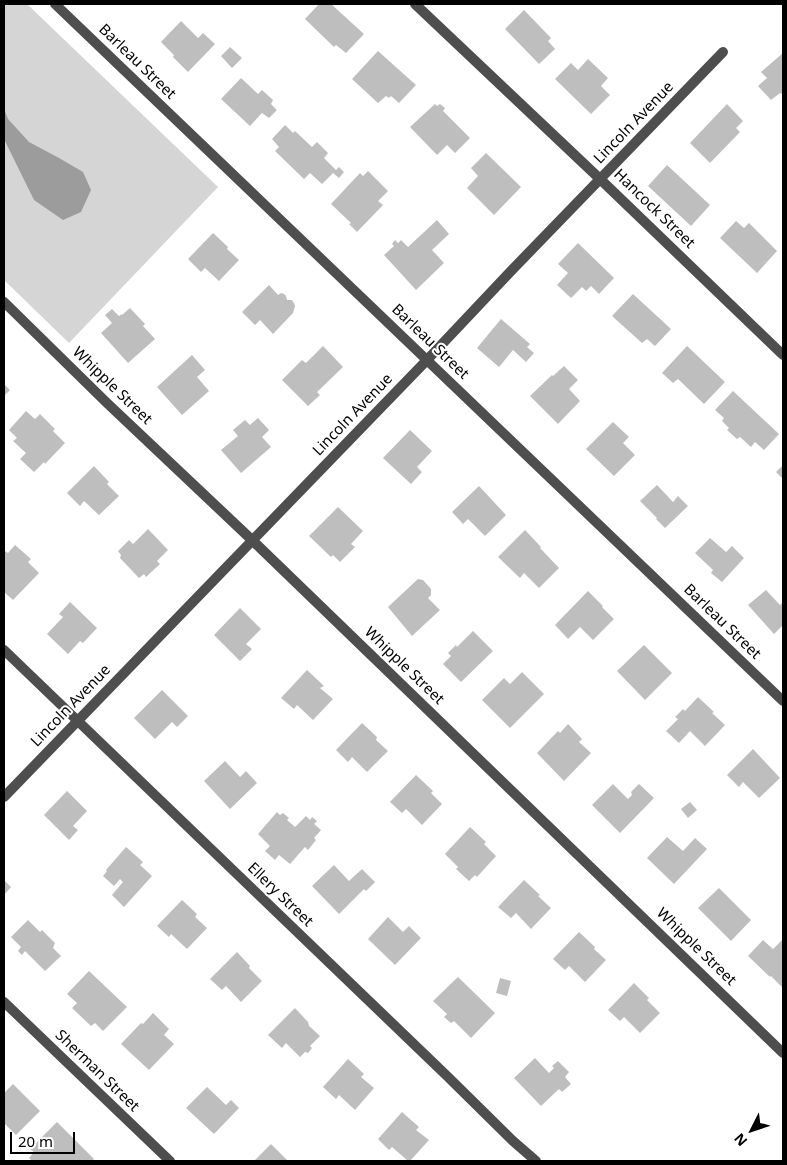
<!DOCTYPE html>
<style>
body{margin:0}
#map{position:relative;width:787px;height:1165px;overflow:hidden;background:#fff;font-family:"Noto Sans",sans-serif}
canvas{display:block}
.frame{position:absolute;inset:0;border:5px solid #000;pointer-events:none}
.north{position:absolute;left:727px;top:1105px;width:50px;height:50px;-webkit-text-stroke:4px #fff;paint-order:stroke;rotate:229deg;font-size:14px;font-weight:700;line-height:20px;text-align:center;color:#000}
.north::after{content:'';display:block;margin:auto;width:18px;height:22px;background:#000;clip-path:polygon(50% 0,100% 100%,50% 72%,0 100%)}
.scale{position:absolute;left:10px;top:1132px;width:65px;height:22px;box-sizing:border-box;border:2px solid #000;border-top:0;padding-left:6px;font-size:15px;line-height:18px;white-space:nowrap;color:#000;-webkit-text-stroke:4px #fff;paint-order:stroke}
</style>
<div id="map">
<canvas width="787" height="1165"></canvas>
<div class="frame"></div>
<div class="north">N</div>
<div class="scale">20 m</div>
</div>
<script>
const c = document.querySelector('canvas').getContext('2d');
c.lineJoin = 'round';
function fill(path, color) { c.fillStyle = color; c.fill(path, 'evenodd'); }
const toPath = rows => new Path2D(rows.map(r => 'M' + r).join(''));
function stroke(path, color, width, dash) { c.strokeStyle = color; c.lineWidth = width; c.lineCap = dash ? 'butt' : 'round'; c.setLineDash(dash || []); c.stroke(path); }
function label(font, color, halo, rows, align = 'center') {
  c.font = font + ' "Noto Sans",sans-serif'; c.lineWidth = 4; c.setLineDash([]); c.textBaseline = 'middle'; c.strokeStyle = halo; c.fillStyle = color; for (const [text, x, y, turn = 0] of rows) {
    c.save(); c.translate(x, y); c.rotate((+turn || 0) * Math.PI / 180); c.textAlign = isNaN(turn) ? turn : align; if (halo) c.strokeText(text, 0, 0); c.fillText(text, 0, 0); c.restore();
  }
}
fill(toPath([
 [4,4,27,4,218,187,69,343,4,280]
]), '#d5d5d5');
fill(toPath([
 [4,109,8,119,29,142,59,158,83,172,91,190,81,212,63,220,34,200,4,139]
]), '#9c9c9c');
fill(toPath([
 [319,4,331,4,364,34,346,53,336,45,334,47,305,19],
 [524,10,551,38,548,41,555,49,539,64,505,29],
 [181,21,198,38,203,33,215,44,188,72,173,57,174,55,161,42],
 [230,47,242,58,232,68,221,56],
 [378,51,416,85,399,103,391,96,389,98,386,96,378,103,352,79],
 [783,53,783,93,782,94,780,93,771,100,758,86,767,78,761,72],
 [588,59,608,78,601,86,610,95,591,114,555,79,571,63,578,70],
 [241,78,258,94,262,90,273,100,271,104,277,110,269,118,262,113,250,126,221,99],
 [435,104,437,106,440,104,445,108,443,111,470,138,455,153,447,145,437,155,410,127],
 [727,104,743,121,736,128,740,132,710,163,690,143],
 [285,125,293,133,295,131,312,147,317,142,328,153,324,158,336,170,339,167,344,172,339,178,333,173,322,184,310,173,304,179,275,151,279,147,272,139],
 [486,153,521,187,494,215,467,188,478,176,471,168],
 [667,165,710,205,691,226,648,186],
 [368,171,388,191,378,201,383,205,357,232,349,224,351,223,331,204,360,173,363,176],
 [437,220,449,234,432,250,444,263,416,290,384,255,394,246,392,244,395,240,398,243,401,240,408,247],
 [736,221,744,228,749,223,777,251,757,273,720,238],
 [213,233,228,247,227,249,239,260,219,281,205,268,201,272,188,259],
 [578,243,614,278,599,294,591,286,586,291,582,287,571,298,557,285,568,273,558,264],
 [269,285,278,295,281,293,284,294,286,296,287,300,292,300,294,303,295,306,293,313,273,334,260,320,255,325,242,312],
 [633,294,671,329,655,346,647,339,642,343,612,316],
 [130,308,145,324,143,326,155,339,128,363,101,333,112,323,105,315,112,309,119,316,122,314,122,315],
 [501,319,530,344,527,347,534,353,526,362,513,350,499,367,477,348],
 [323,346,343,367,317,392,320,395,308,406,282,380,302,360,306,363],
 [687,346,725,382,704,404,678,379,673,383,662,373],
 [192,355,205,370,197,377,209,391,182,415,157,387],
 [564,366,578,380,569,389,580,401,558,424,530,396,552,375,553,376],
 [4,384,10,390,4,396],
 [733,391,779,434,764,450,755,442,751,447,740,437,737,439,727,430,729,428,722,421,724,418,715,410],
 [26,411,35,419,40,414,55,429,53,431,65,443,45,464,44,462,34,472,20,459,26,453,13,441,17,438,9,430],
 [258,418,269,430,262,437,271,447,241,473,221,450,238,436,233,430,245,420,250,425],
 [613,422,629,437,623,443,635,455,614,476,586,449],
 [410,430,432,451,417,467,422,472,411,484,383,458],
 [783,465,783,479,776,472],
 [94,466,109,482,107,484,119,496,99,515,84,501,80,506,67,493],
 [657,485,673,502,678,496,688,506,665,528,656,519,657,518,640,501],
 [479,486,506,515,485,536,468,519,463,524,452,512],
 [338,507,363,531,351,544,355,547,340,562,333,555,331,557,309,536],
 [148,529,168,550,157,561,160,564,146,577,144,574,139,578,120,558,121,555,118,551,129,540,133,544],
 [525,530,541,547,540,548,559,568,539,588,524,573,520,578,498,557],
 [710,538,726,552,732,546,744,558,722,582,711,573,713,570,695,553],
 [15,545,31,559,28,562,39,573,13,600,4,592,4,552,5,551,8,553],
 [418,579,423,580,431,589,431,595,428,598,440,610,412,636,388,607],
 [766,590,780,605,783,602,783,625,774,634,748,605],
 [588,591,603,606,602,607,614,619,593,640,580,627,568,639,555,625],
 [70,602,97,628,83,643,80,641,68,654,47,634,63,617,59,614],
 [240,608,261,629,246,644,252,649,240,661,214,635],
 [473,631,493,651,461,682,443,664,451,656,448,653,456,645,457,647],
 [644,645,672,673,645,700,617,671],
 [307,670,324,686,320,688,333,699,313,720,297,705,294,709,281,698],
 [522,672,544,694,510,728,482,700,504,678,510,684],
 [162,690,188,716,177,727,172,722,155,739,134,718],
 [698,697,714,712,712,713,725,725,705,746,690,731,679,743,666,731,678,719,675,717,683,709,685,711],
 [362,723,377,737,376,740,388,751,367,772,352,757,348,762,336,750],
 [568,724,582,739,579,742,591,753,564,781,537,753,558,731,560,733],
 [753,749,780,778,759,798,743,782,739,787,727,775],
 [225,761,240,777,246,771,257,783,230,809,204,781],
 [416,775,433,791,431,793,442,804,422,825,406,809,402,813,390,802],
 [613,784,628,799,632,795,631,792,639,784,654,798,620,833,592,805],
 [67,791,87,811,73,826,78,830,69,840,44,815],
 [690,802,697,810,688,818,681,809],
 [277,812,280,815,283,813,289,818,287,820,295,827,306,816,310,820,312,817,317,821,314,824,321,830,314,838,316,840,308,850,305,847,290,864,279,855,275,860,265,851,270,846,258,834],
 [470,827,486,842,484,844,496,856,477,877,475,875,469,881,456,869,458,867,445,854],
 [667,837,683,851,695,838,707,849,674,884,647,858],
 [126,847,143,862,140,865,152,876,124,907,112,895,123,882,120,879,114,886,103,876,107,871,106,870],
 [334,865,349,881,362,869,375,882,366,891,364,889,339,914,312,886],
 [4,880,11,887,4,895],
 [524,880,540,895,538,896,551,908,531,929,516,913,511,918,498,907],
 [719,888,751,920,731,941,698,908],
 [182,900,197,914,195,917,207,928,187,949,171,934,169,937,157,926],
 [388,917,403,932,409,926,421,938,395,965,368,939],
 [28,920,40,932,42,930,55,943,53,948,61,956,45,971,25,951,22,955,18,951,21,947,11,937],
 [579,932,595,947,594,949,606,960,585,982,569,966,565,970,553,959],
 [763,940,773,949,782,940,783,941,783,988,771,976,770,977,748,956],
 [237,952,250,966,249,968,262,981,241,1002,226,986,222,990,210,979],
 [89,971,127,1007,103,1031,95,1023,91,1026,72,1008,77,1003,67,994],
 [458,977,495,1013,471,1038,454,1021,451,1023,444,1017,447,1014,433,1001],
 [500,978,511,981,507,996,496,993],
 [634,983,649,998,647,1000,660,1013,640,1033,624,1017,620,1021,608,1010],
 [295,1008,308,1022,309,1026,320,1036,310,1046,312,1048,308,1053,305,1052,300,1057,286,1043,282,1048,268,1035],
 [153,1013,169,1029,164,1035,174,1044,149,1070,121,1044,141,1023,143,1024],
 [535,1058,549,1073,554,1068,552,1066,558,1061,569,1072,565,1077,571,1084,562,1092,559,1089,541,1106,514,1078],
 [348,1059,364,1074,361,1077,374,1088,355,1110,339,1095,336,1099,323,1087],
 [13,1084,40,1111,16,1135,4,1123,4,1093],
 [207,1087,226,1105,231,1100,239,1108,214,1134,186,1108],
 [402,1112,419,1127,416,1130,429,1140,410,1161,408,1161,392,1147,389,1150,378,1139],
 [57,1122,94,1159,92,1161,32,1161,29,1158,34,1152,30,1149],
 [271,1144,288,1161,254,1161]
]), '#bebebe');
stroke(toPath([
 [55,4,783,701],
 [415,4,600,179,783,355],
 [4,302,107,403,252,540,783,1053],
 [4,650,446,1075,513,1141,536,1161],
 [4,797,427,360,511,271,723,52],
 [4,1002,170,1161]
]), '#4e4e4e', 10);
label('15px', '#000', '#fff', [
 ["Barleau Street",137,62,44],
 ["Lincoln Avenue",634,123,-46],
 ["Hancock Street",654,209,44],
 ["Barleau Street",430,342,44],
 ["Whipple Street",112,386,44],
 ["Lincoln Avenue",353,415,-46],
 ["Barleau Street",722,622,44],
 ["Whipple Street",404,666,44],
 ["Lincoln Avenue",71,706,-46],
 ["Ellery Street",280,895,44],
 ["Whipple Street",696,947,44],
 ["Sherman Street",97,1071,44]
]);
</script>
